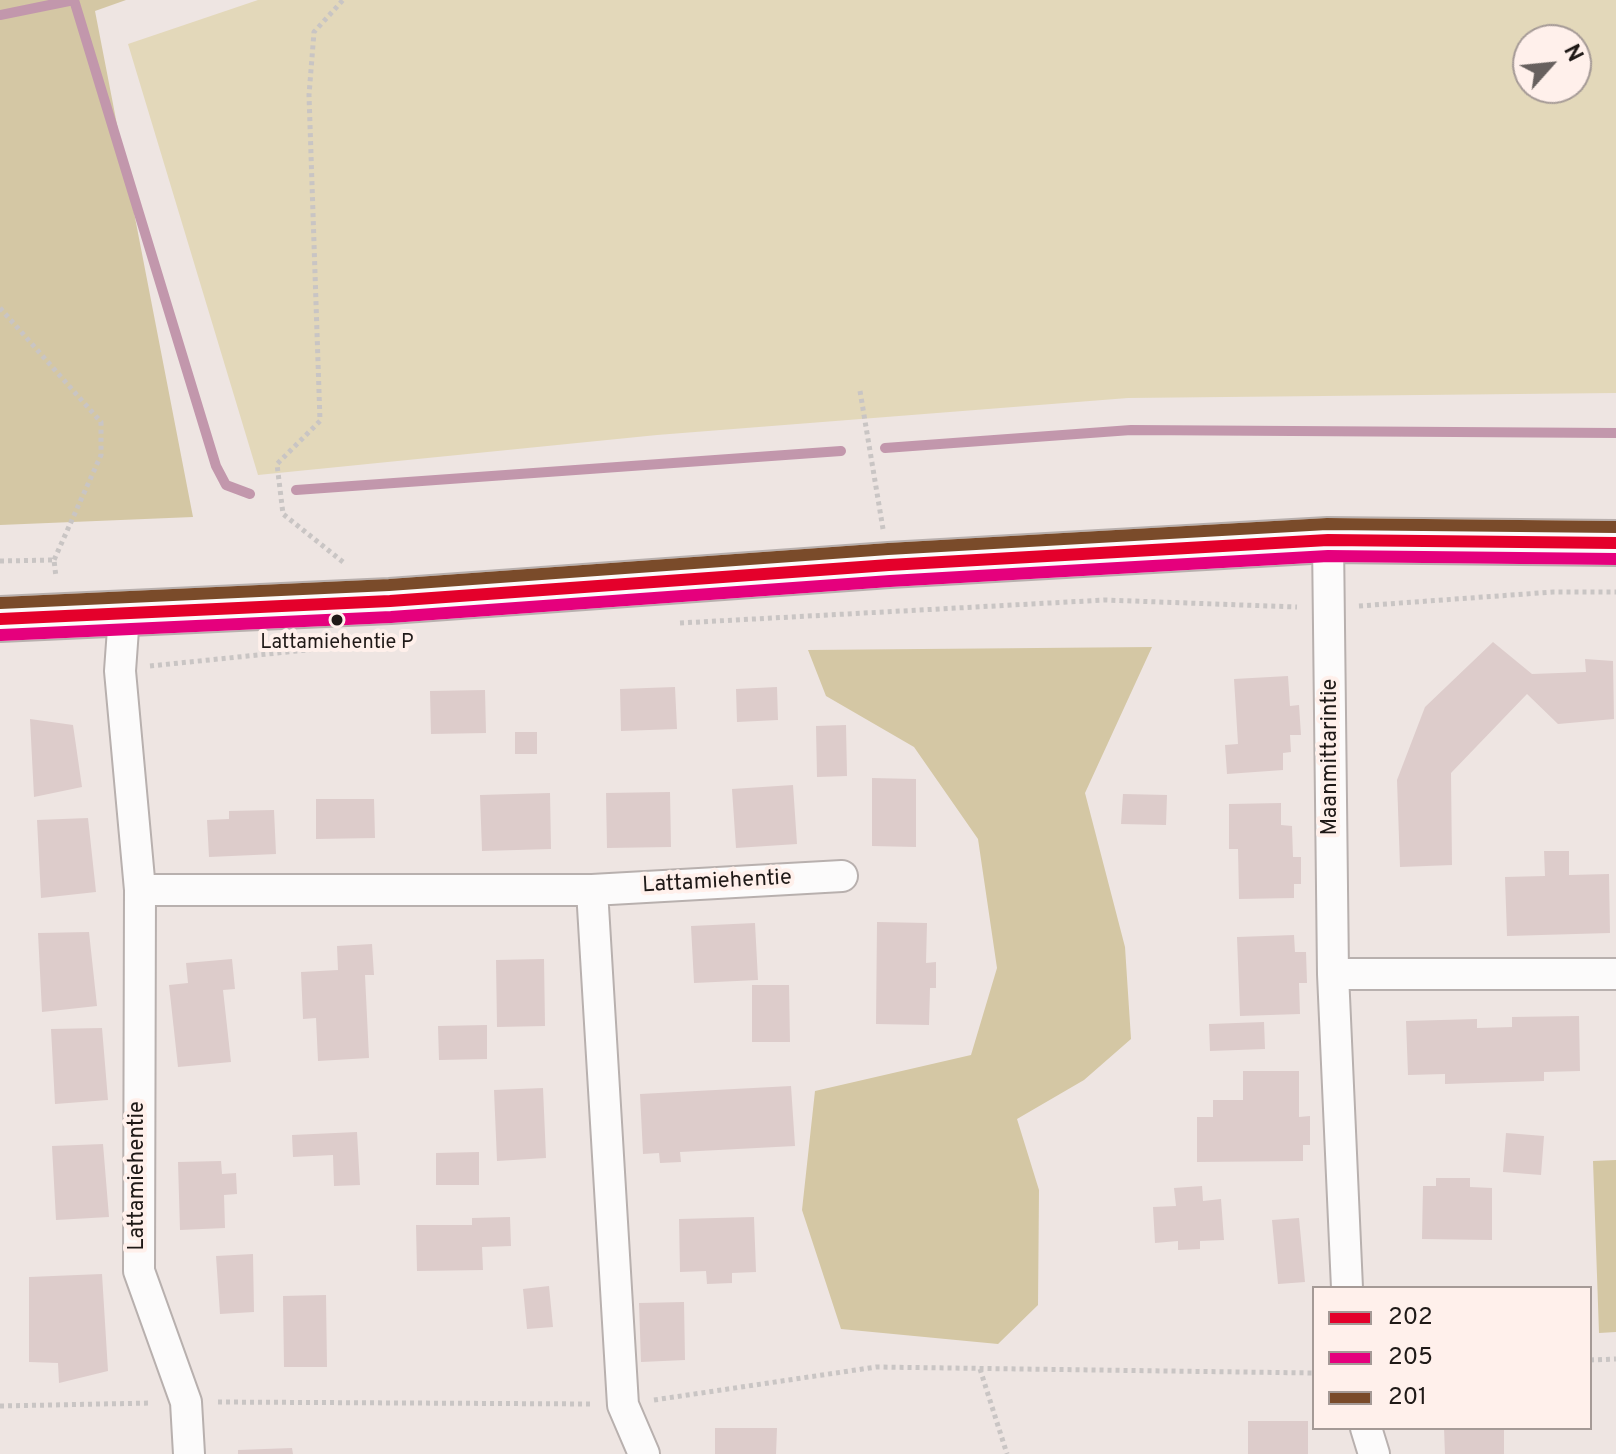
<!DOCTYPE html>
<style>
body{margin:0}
#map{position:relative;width:1616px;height:1454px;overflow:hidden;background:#eee5e2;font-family:Overpass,sans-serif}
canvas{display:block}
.legend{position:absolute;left:1312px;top:1286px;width:280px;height:144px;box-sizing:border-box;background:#fff0eb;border:2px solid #a59a96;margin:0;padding:10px 14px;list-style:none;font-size:24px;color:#1f1917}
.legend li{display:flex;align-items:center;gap:16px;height:40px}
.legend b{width:40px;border:2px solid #a59a96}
.north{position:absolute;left:1512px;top:24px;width:80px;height:80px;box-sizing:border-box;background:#fff0eb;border:2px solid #a59a96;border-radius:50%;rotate:63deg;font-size:22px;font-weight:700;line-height:32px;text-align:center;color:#1f1917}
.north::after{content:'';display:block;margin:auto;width:28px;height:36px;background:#67605e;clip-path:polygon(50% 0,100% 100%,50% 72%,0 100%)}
</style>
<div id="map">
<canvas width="1616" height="1454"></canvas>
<ul class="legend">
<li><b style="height:10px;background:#e4002b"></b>202</li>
<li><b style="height:10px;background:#e5007d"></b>205</li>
<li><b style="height:10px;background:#7a4b2a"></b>201</li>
</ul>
<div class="north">N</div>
</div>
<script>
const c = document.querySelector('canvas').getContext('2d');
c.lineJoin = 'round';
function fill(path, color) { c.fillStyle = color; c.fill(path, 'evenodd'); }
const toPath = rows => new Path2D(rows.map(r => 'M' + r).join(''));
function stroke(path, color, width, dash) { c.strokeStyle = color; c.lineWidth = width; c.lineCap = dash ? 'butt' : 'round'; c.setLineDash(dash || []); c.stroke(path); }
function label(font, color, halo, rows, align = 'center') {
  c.font = font + ' Overpass,sans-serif'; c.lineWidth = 8; c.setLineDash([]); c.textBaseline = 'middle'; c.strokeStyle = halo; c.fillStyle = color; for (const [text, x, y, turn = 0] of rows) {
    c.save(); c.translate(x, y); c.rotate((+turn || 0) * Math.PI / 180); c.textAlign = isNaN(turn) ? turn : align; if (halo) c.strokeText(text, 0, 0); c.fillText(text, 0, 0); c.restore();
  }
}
fill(toPath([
 [258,0,1616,0,1616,393,1128,398,657,435,258,475,128,44],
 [1528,40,1576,40,1576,88,1528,88]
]), '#e3d8ba');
fill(toPath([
 [0,0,126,0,95,11,193,517,0,525],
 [1152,647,1085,793,1125,947,1131,1039,1084,1080,1017,1119,1039,1190,1038,1305,998,1344,841,1329,802,1210,815,1091,971,1055,997,968,978,839,914,747,826,696,808,650],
 [1616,1160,1616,1332,1599,1333,1593,1161]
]), '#d4c7a4');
stroke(toPath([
 [74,0,216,466,226,485,250,494],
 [0,15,74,0],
 [885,448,1131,430,1616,433],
 [296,490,841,451]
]), '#c297ac', 10);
fill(toPath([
 [1493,642,1532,674,1586,672,1585,659,1613,661,1614,719,1558,724,1527,694,1451,773,1452,865,1400,867,1397,780,1425,707],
 [1288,676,1290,706,1299,705,1301,735,1290,735,1291,752,1283,753,1283,770,1227,774,1225,745,1238,744,1234,679],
 [675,687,677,729,621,731,620,689],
 [777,687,778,720,737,722,736,689],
 [485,690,486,733,431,734,430,691],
 [30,719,73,725,82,787,34,797],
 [846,725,847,776,817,777,816,726],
 [515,732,537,732,537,754,515,754],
 [872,778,916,779,916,847,872,846],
 [793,785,797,844,736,848,732,789],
 [670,792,671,847,607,848,606,793],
 [550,793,551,849,482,851,480,795],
 [1123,794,1167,795,1166,825,1121,824],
 [316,799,374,799,375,838,316,839],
 [1281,803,1281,825,1292,826,1293,857,1301,857,1301,884,1294,884,1294,898,1239,899,1238,849,1229,849,1229,804],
 [274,810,276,854,209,857,207,820,229,819,229,811],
 [88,818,96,892,41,898,37,820],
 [1544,851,1569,851,1569,875,1609,874,1610,933,1507,936,1505,877,1545,876],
 [877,922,927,923,926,963,936,962,936,988,930,988,929,1025,876,1024],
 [755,923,758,980,694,983,691,926],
 [89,932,97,1006,42,1012,38,933],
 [1294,935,1295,952,1306,952,1307,983,1299,983,1300,1014,1240,1016,1237,937],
 [372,944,374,975,365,975,369,1058,318,1061,316,1018,303,1019,301,972,338,970,337,946],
 [232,959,235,989,223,990,231,1062,178,1067,169,985,188,983,186,963],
 [544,959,545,1026,497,1027,496,960],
 [752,985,789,985,790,1042,752,1042],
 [1579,1016,1580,1071,1544,1072,1544,1081,1445,1084,1445,1074,1408,1075,1406,1021,1477,1019,1477,1028,1512,1027,1512,1017],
 [1264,1022,1265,1049,1210,1051,1209,1024],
 [487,1025,487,1059,439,1060,438,1026],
 [102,1028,108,1100,55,1104,51,1029],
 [1243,1071,1299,1071,1299,1117,1310,1116,1310,1145,1303,1145,1303,1161,1197,1162,1197,1117,1213,1117,1213,1100,1243,1100],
 [791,1086,795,1146,680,1152,681,1162,660,1163,659,1153,643,1154,640,1094],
 [543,1088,546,1158,497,1161,494,1090],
 [357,1132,360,1185,334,1186,333,1155,293,1157,292,1135],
 [1506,1133,1544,1136,1541,1175,1503,1172],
 [103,1144,109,1217,56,1220,52,1146],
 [479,1152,479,1185,436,1185,436,1153],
 [221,1161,222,1174,236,1173,237,1194,224,1195,225,1228,180,1230,178,1162],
 [1436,1178,1470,1178,1470,1187,1492,1188,1492,1240,1422,1239,1423,1186,1436,1186],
 [1202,1186,1203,1201,1221,1199,1224,1240,1200,1241,1200,1249,1178,1250,1178,1241,1155,1243,1153,1207,1176,1206,1174,1188],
 [510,1217,511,1246,482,1247,483,1270,417,1271,416,1225,472,1225,472,1218],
 [754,1217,756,1272,732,1273,732,1283,707,1284,706,1271,680,1272,679,1219],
 [1299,1218,1305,1282,1278,1284,1272,1220],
 [253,1254,254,1312,220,1314,216,1256],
 [102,1274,108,1371,59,1383,58,1363,29,1362,29,1277],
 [549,1286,553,1327,527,1329,523,1289],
 [326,1295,327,1367,284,1367,283,1296],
 [684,1302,685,1360,641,1362,639,1303],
 [1248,1421,1308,1421,1308,1454,1248,1454],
 [715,1428,777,1428,776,1454,715,1454],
 [1444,1428,1504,1428,1504,1454,1445,1454],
 [292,1448,293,1454,238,1454,238,1450]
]), '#ddcccb');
const street = toPath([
 [1328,540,1333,974,1347,1288],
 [124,615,120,671,140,890,139,1271,186,1402,189,1454],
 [140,890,592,890,842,876],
 [592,890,623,1405,644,1454],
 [1333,974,1616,974],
 [1366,1428,1374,1454]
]);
const secondary = toPath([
 [0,619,390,601,889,565,1328,540,1616,543]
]);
stroke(street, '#b8b0ae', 34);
stroke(secondary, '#b8b0ae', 48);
stroke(toPath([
 [0,308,101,422,101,455,54,560],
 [860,391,883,529],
 [0,561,54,560,56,577],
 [343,562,283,514,277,464,320,421,309,95,314,32,343,0],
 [1359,606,1553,592,1616,592],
 [680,623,1105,600,1297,607],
 [150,666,346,646],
 [1590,1360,1616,1359],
 [980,1369,1007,1454],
 [654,1400,876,1367,1314,1373],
 [218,1402,592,1404],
 [0,1406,152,1403]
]), '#c9c5c4', 5, [4, 4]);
stroke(street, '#fcfbfb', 30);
stroke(secondary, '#fcfbfb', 44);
stroke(toPath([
 [0,619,390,601,889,565,1328,540,1616,543]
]), '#e4002b', 12);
stroke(toPath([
 [1,635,391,617,890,581,1328,556,1616,559]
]), '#e5007d', 12);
stroke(toPath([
 [0,603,389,585,888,549,1327,524,1616,527]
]), '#7a4b2a', 12);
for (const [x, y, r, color] of [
 [337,620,7,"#1f1917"]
]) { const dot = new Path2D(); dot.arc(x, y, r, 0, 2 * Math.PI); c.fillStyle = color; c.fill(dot); stroke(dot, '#fff0eb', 3); }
label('20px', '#1f1917', '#fff0eb', [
 ["Lattamiehentie P",337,644]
]);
label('22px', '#1f1917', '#fff0eb', [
 ["Maanmittarintie",1332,757,-90],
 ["Lattamiehentie",717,883,-3],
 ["Lattamiehentie",139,1176,-90]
]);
</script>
